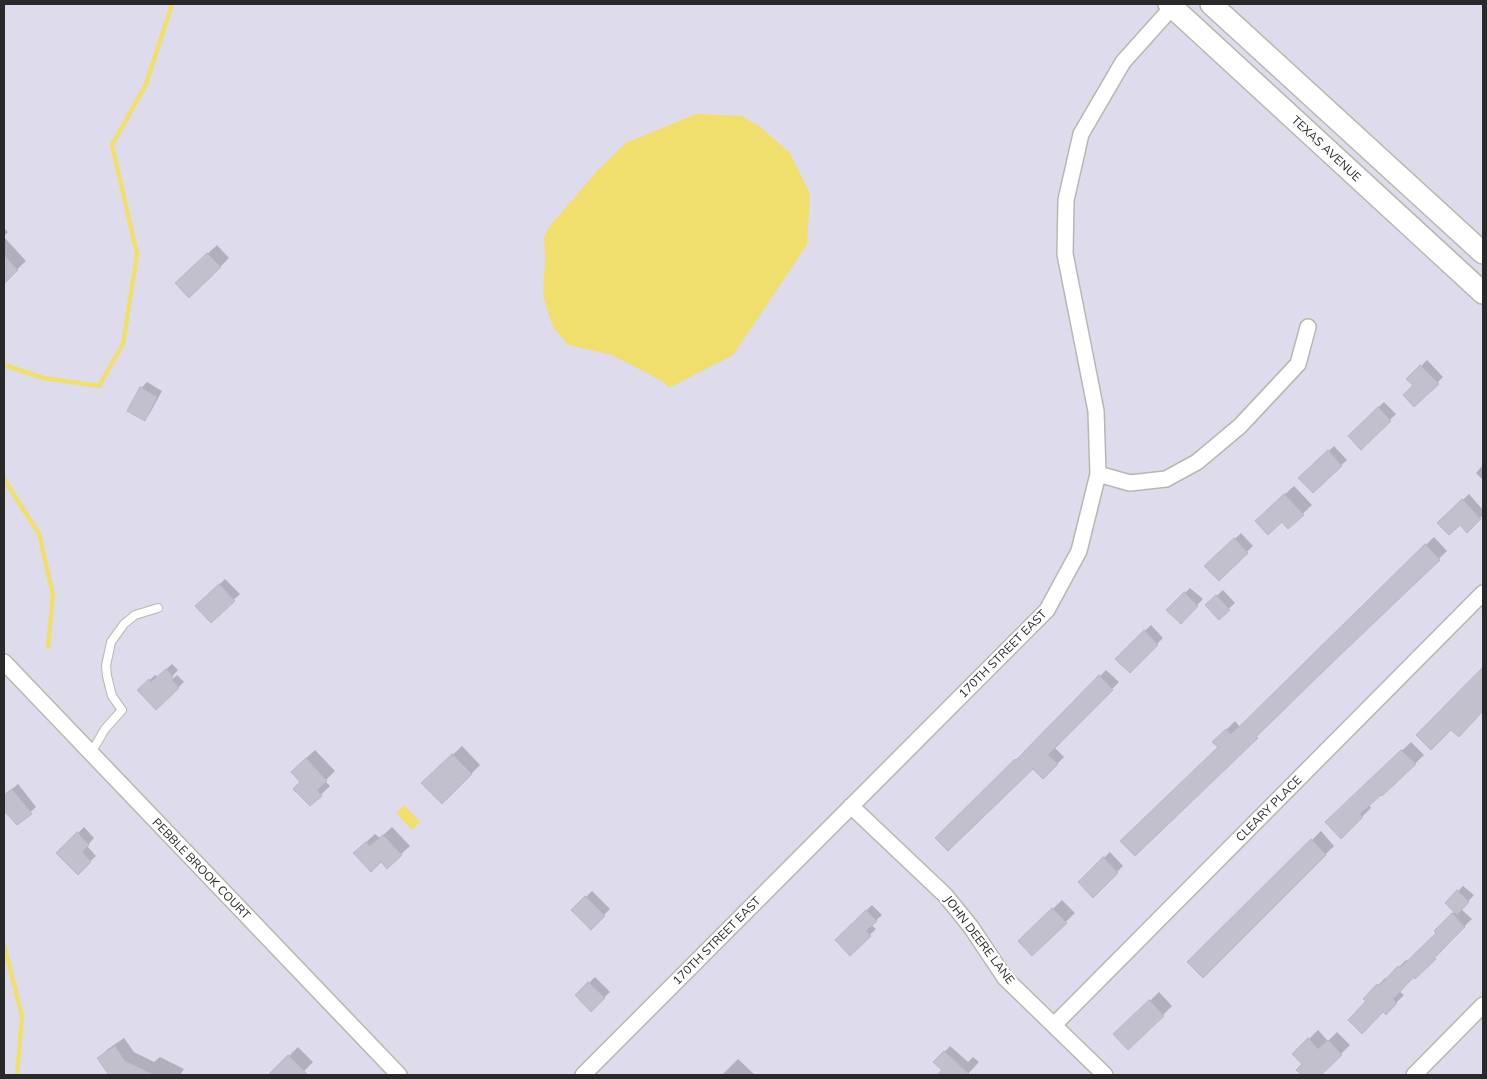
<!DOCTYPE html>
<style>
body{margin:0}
#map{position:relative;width:1487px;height:1079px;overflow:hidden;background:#dedbec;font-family:Mulish,sans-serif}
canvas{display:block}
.frame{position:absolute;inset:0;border:5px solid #292929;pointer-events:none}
</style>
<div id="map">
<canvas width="1487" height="1079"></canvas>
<div class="frame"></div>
</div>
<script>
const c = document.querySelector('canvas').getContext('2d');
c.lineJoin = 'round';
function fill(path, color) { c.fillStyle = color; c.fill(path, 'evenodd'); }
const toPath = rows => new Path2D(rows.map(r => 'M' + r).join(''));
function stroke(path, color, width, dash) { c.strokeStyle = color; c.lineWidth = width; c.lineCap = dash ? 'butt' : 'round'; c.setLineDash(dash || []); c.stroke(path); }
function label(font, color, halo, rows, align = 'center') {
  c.font = font + ' Mulish,sans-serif'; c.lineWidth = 4.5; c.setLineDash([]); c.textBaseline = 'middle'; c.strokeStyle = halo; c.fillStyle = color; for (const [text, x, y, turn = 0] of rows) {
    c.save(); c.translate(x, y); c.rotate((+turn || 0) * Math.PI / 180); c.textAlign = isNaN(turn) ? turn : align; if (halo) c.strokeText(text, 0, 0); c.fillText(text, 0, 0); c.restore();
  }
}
fill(toPath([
 [696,114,742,116,760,127,790,153,810,194,807,245,733,355,669,388,662,381,612,355,568,345,553,327,543,296,545,258,544,238,549,227,599,169,626,143],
 [404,805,420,822,412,830,396,813]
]), '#f0df6c');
fill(toPath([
 [4,228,8,232,4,236],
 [4,237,26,261,4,282],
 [217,245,229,258,220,267,186,274],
 [1427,360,1443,377,1414,406,1414,385,1408,379],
 [147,382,162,391,150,413,144,419,141,388],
 [1384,402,1396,414,1361,448,1349,436],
 [1334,446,1347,460,1313,492,1300,478],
 [1483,465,1483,480,1476,473],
 [1294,486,1312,505,1288,528,1282,520,1265,512],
 [1469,494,1483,510,1483,515,1467,531,1460,523,1439,523],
 [1241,533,1253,546,1219,579,1206,566],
 [1434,537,1447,551,1135,855,1219,747,1214,742,1235,721,1240,727,1253,715],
 [225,579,240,594,211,621,197,606],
 [1190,588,1203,599,1181,622,1168,610],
 [1223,590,1235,603,1219,618,1207,605],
 [1151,625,1163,638,1130,671,1117,659],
 [172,664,178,670,168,681,169,682,177,675,184,682,156,709,139,690,155,675,158,677],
 [1483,668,1483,714,1481,712,1451,728,1418,735],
 [1106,670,1119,682,1054,747,1064,757,1043,778,1033,768,937,838,1024,754],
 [1411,742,1424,755,1382,795,1381,793,1369,805,1371,808,1341,837,1336,813],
 [462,746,480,765,442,803,423,783],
 [315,750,335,771,325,781,330,786,310,805,301,763],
 [18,784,36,807,17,824,4,808,4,796],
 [84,827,94,838,87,846,96,856,78,873,58,853],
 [392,827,410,846,387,867,364,844,375,834,380,838],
 [1321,831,1334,846,1203,976,1189,962],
 [1110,852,1123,866,1093,896,1079,882],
 [1463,886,1474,895,1461,909,1472,919,1440,950,1442,951,1399,991,1404,995,1393,1006,1368,1001,1365,999,1385,978,1387,979,1406,960,1408,961,1437,933,1435,931,1455,911,1447,903],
 [592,891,610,909,591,928,573,910],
 [1062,900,1075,913,1032,954,1020,941],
 [872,905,882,915,871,925,876,929,850,954,836,940],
 [595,977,610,992,591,1010,577,995],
 [1159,992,1172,1006,1163,1015,1124,1026],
 [1318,1030,1328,1041,1337,1032,1350,1045,1320,1075,1304,1075,1298,1070,1304,1064,1294,1054],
 [124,1038,134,1052,154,1062,160,1057,184,1069,180,1075,111,1075,99,1058,108,1049],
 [950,1046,968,1062,973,1057,979,1062,967,1075,939,1075,944,1070,935,1062],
 [298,1047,313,1062,300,1075,270,1075],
 [738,1059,755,1075,722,1075]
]), '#0003');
stroke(toPath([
 [4,365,43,378,99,386,123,344,137,254,112,145,146,84,172,4],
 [4,479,39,534,53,595,48,647],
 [4,945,22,1016,17,1075]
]), '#f0df6c', 4.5);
const building = toPath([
 [207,253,221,267,189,298,175,283,207,253],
 [4,255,18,270,4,284,4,255],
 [1420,365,1439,384,1414,407,1403,395,1413,385,1406,379,1420,365],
 [140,387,157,397,145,421,127,411,140,387],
 [1378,407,1391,421,1361,450,1348,436,1378,407],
 [1328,450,1342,466,1313,493,1298,478,1328,450],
 [1284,494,1304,515,1288,529,1282,522,1268,535,1255,521,1284,494],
 [1462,499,1481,519,1467,533,1460,525,1449,535,1437,523,1462,499],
 [1234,538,1248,553,1219,581,1204,566,1234,538],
 [1425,544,1440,560,1316,678,1256,737,1258,738,1135,856,1120,841,1218,747,1212,742,1226,729,1231,734,1243,723,1425,544],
 [219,584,235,601,211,623,195,606,219,584],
 [1184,592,1198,606,1181,624,1166,610,1184,592],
 [1216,595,1230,610,1219,620,1205,605,1216,595],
 [1144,630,1158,645,1130,673,1115,659,1144,630],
 [1483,667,1483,711,1459,737,1451,730,1431,750,1416,735,1483,667],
 [166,669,173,677,171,679,179,688,156,710,137,690,149,679,151,682,166,669],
 [1099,675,1113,690,1048,755,1058,764,1043,779,1033,769,948,851,935,838,1015,759,1016,760,1099,675],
 [1401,750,1416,764,1382,796,1381,795,1360,814,1363,817,1341,839,1325,822,1401,750],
 [452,754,472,774,442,804,421,783,452,754],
 [306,758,327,781,317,790,322,796,310,806,293,789,300,782,291,772,306,758],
 [12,789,32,814,17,825,4,811,4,795,12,789],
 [77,832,89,845,82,852,91,862,78,875,56,853,77,832],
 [383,835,402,855,387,869,381,862,371,872,353,853,366,842,370,846,383,835],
 [1311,839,1326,855,1203,978,1187,962,1311,839],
 [1103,857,1118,873,1093,898,1078,882,1103,857],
 [1457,890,1469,902,1457,915,1445,903,1457,890],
 [585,896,605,916,591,930,571,910,585,896],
 [1052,908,1067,923,1032,956,1018,941,1052,908],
 [866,910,877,921,866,931,871,936,850,956,835,940,866,910],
 [1452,913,1465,927,1434,958,1436,959,1415,979,1414,977,1393,999,1397,1003,1386,1015,1383,1012,1362,1034,1348,1020,1366,1001,1363,999,1377,984,1379,986,1398,966,1400,968,1436,933,1434,931,1452,913],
 [588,982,605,998,591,1012,575,995,588,982],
 [1149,1000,1164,1016,1128,1050,1113,1034,1149,1000],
 [1308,1038,1318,1049,1328,1040,1342,1055,1321,1075,1302,1075,1296,1070,1302,1064,1292,1054,1308,1038],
 [115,1046,125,1061,154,1075,109,1075,97,1058,115,1046],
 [944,1051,970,1075,937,1075,942,1070,933,1062,944,1051],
 [288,1055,308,1075,268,1075,288,1055]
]);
fill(building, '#c3c0ce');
stroke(building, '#b9b5c7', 1);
const service = toPath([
 [91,753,105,729,122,710,112,696,107,676,106,666,111,642,124,624,135,615,158,608]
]);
const minor = toPath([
 [1098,474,1130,483,1166,479,1197,462,1240,426,1298,364,1308,327],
 [4,662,399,1075],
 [851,806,945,895,971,927,1005,978,1105,1075],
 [1054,1025,1483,593],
 [583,1075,1047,610,1079,551,1098,474,1096,411,1065,254,1066,200,1081,134,1123,62,1175,4],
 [1414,1075,1483,1005]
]);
const secondary = toPath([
 [1169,4,1483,293],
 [1211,4,1483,253]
]);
stroke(service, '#b4baab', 10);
stroke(minor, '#b4baab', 18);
stroke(secondary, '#b4baab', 24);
stroke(service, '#fff', 8);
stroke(minor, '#fff', 15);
stroke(secondary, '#fff', 21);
label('12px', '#292929', '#fff', [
 ["TEXAS AVENUE",1326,149,43],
 ["170TH STREET EAST",1003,654,-45],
 ["CLEARY PLACE",1269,809,-45],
 ["PEBBLE BROOK COURT",201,869,46],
 ["JOHN DEERE LANE",979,940,53],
 ["170TH STREET EAST",717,941,-45]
]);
</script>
